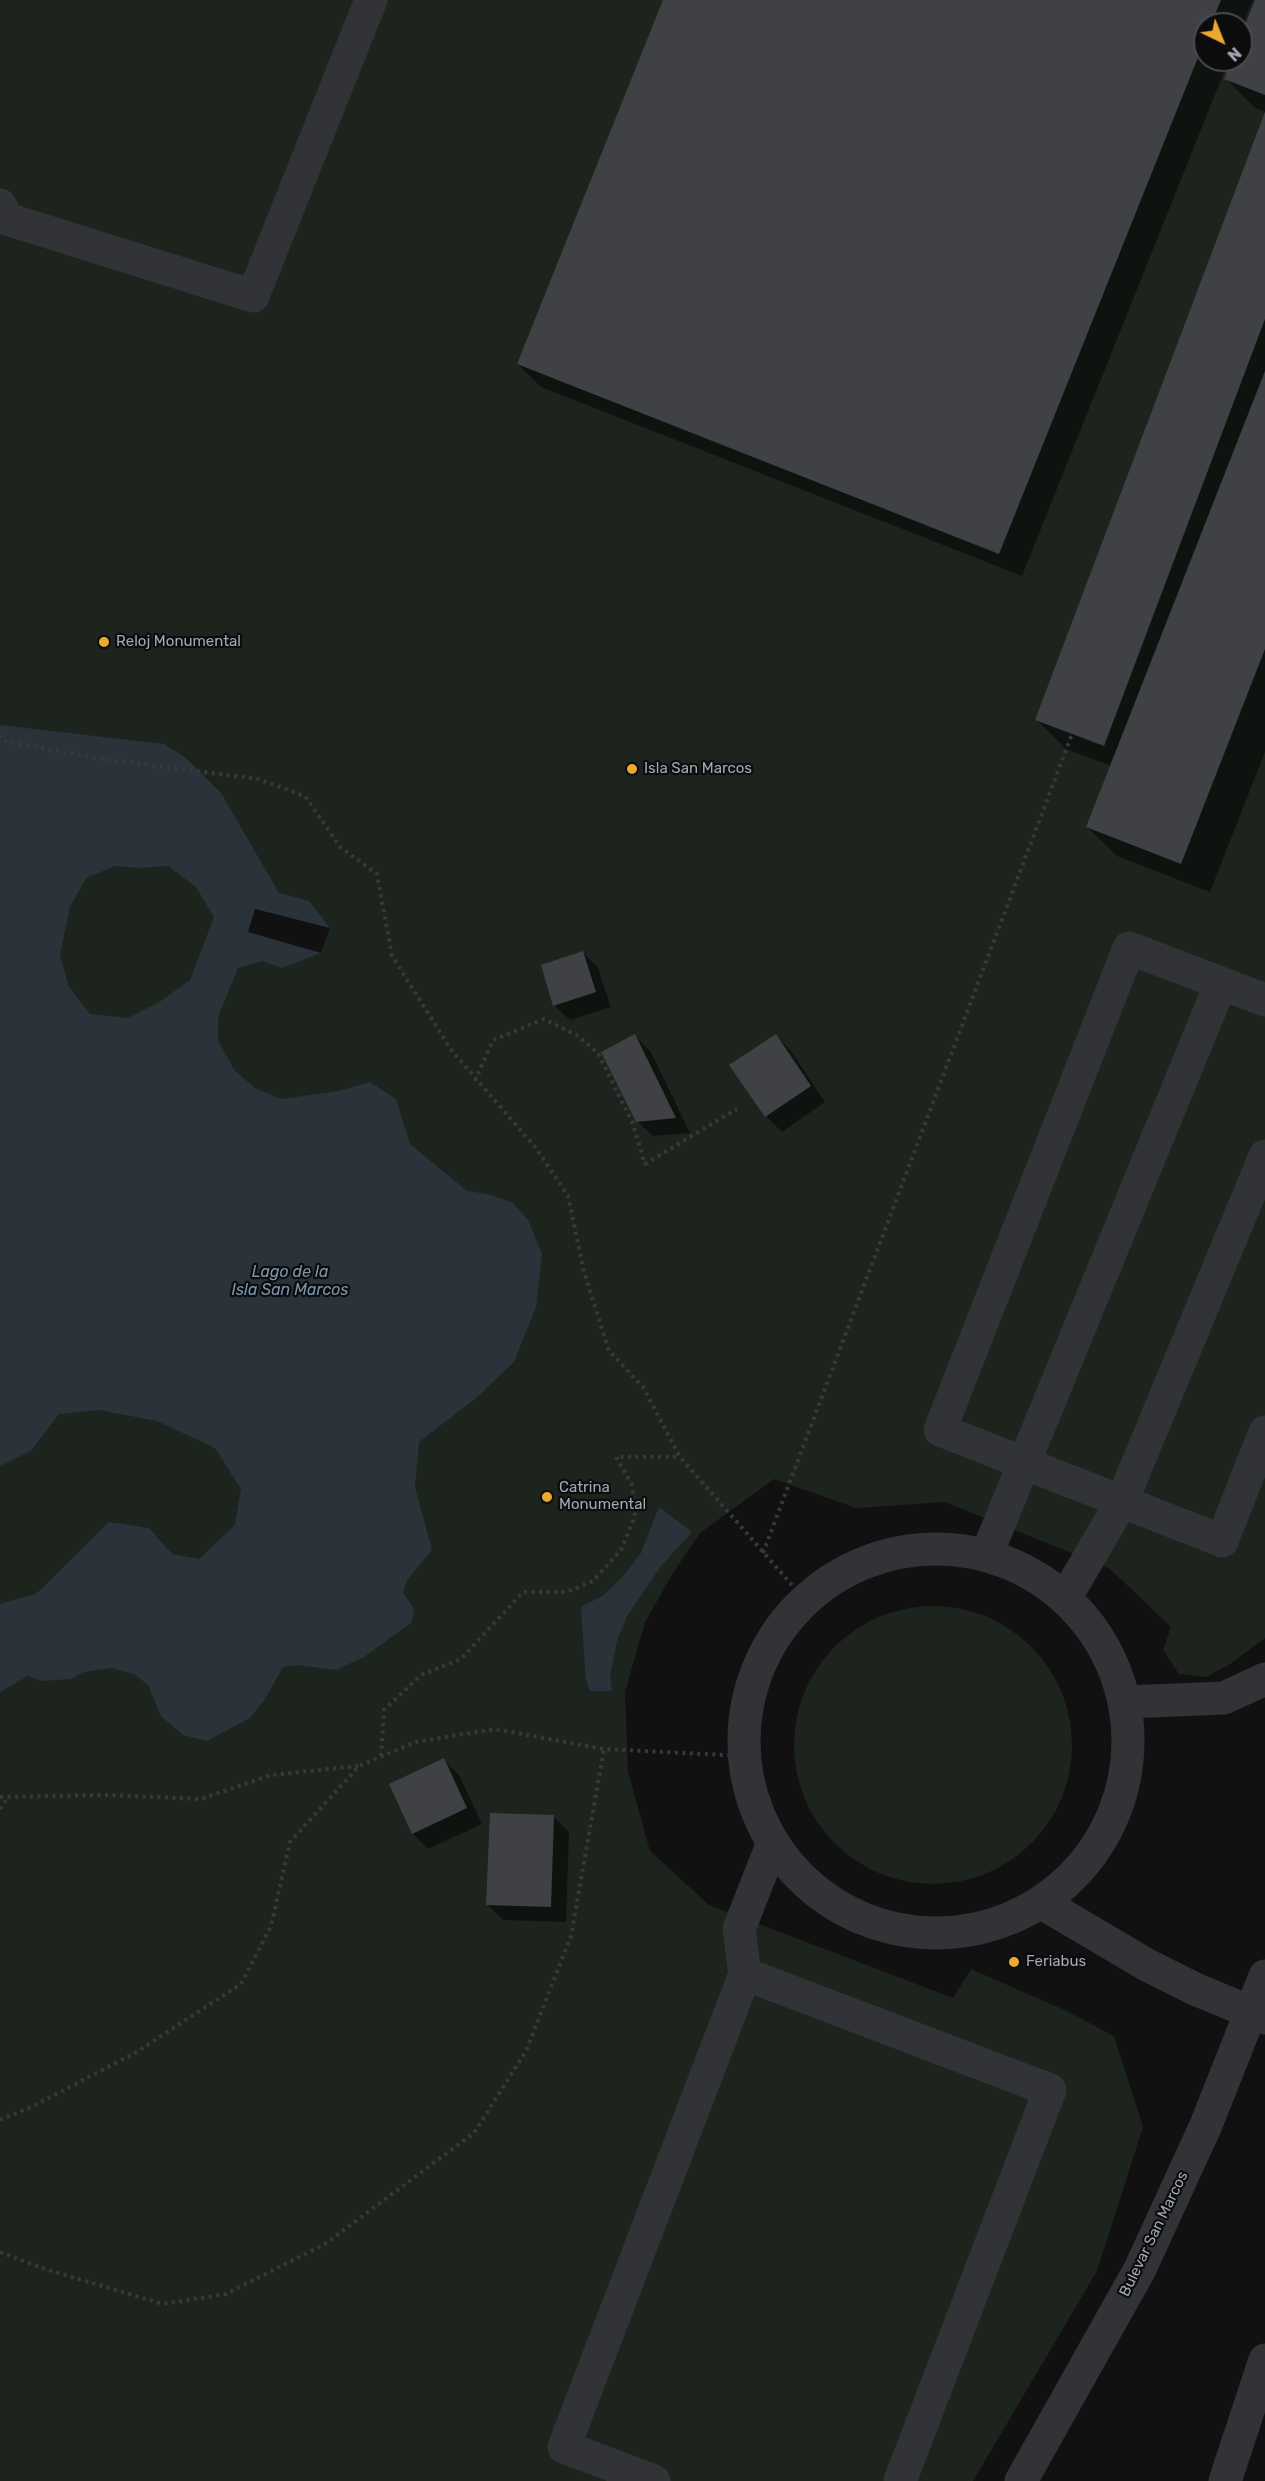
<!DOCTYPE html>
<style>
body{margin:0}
#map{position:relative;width:1265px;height:2481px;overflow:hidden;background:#111112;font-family:Rubik,sans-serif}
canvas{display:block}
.north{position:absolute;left:1193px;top:12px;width:60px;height:60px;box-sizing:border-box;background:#0c0c0d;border:2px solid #484a4f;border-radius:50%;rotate:137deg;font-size:16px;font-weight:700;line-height:24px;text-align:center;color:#a2a7b2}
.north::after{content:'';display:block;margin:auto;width:21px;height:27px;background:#eca92f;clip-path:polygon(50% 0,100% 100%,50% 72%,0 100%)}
</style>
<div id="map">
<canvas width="1265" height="2481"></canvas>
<div class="north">N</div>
</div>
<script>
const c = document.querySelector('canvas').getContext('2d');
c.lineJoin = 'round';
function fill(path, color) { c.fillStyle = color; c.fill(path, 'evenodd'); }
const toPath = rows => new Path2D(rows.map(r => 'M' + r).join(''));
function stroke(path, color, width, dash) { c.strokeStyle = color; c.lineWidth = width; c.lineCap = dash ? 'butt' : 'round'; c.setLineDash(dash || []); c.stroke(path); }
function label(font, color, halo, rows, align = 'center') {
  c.font = font + ' Rubik,sans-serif'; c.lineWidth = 4.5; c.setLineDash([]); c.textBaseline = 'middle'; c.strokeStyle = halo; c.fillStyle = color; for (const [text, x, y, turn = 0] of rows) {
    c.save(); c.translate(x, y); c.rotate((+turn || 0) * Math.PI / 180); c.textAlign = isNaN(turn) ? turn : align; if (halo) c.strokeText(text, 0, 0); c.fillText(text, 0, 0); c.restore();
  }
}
fill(toPath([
 [0,0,1265,0,1265,1638,1230,1664,1206,1677,1179,1674,1163,1650,1171,1627,1109,1568,945,1502,856,1508,774,1479,700,1533,673,1573,645,1622,625,1692,628,1772,650,1851,709,1905,953,1998,971,1969,1069,2012,1114,2036,1143,2127,1097,2271,973,2481,0,2481],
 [1205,24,1241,24,1241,60,1205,60],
 '794 1745a139 139 0 1 1 278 0a139 139 0 1 1-278 0Z'
]), '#1d241e');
fill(toPath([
 [0,725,164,744,186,758,221,793,279,893,309,901,330,928,321,953,282,968,262,961,238,968,218,1017,218,1041,235,1071,255,1088,281,1099,338,1091,370,1082,396,1099,410,1144,467,1191,488,1194,513,1203,528,1220,542,1254,536,1307,514,1362,476,1398,419,1442,415,1487,432,1550,407,1580,403,1593,414,1609,412,1622,364,1657,336,1670,297,1665,283,1667,265,1699,250,1718,207,1741,183,1735,161,1716,148,1685,134,1674,112,1668,84,1672,71,1679,42,1681,28,1676,0,1692,0,1604,36,1594,109,1522,149,1528,172,1554,199,1559,235,1525,241,1489,215,1448,157,1421,99,1410,59,1414,31,1451,0,1466],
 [115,866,140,868,168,866,196,887,214,917,190,980,161,1001,128,1018,90,1014,69,987,60,955,70,907,86,878],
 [659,1507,692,1532,661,1566,627,1616,617,1641,610,1676,612,1691,590,1691,586,1680,581,1607,604,1595,624,1575,641,1553]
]), '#2a333a');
fill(toPath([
 [255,909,330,928,321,953,248,932]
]), '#111112');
fill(toPath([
 [664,0,1253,0,1241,29,1241,24,1205,24,1205,60,1229,60,1022,576,541,387,518,364],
 [1256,0,1265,0,1265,112,1255,108,1225,78,1233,60,1241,60,1241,39],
 [1265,115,1265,752,1210,892,1117,856,1087,827,1111,766,1066,749,1037,720],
 [583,952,598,968,611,1007,570,1020,554,1005],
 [635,1036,651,1052,690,1133,653,1136,637,1121],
 [776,1036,791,1051,825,1102,782,1132,766,1116,731,1066],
 [444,1760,459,1775,482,1824,428,1849,413,1834,391,1785],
 [553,1816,569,1832,566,1922,503,1920,487,1904]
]), '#0007');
fill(toPath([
 [663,0,1221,0,1211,24,1205,24,1205,40,999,554,517,364],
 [1255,0,1265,0,1265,95,1224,79,1231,60,1241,60,1241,35],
 [1265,112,1265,319,1104,746,1035,720],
 [1265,371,1265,649,1181,864,1086,827],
 [583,951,596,992,553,1006,541,965],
 [635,1034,676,1118,636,1122,601,1052],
 [776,1034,811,1086,765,1117,729,1065],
 [444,1758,467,1808,412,1834,389,1784],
 [490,1813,554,1815,551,1907,486,1905]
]), '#3f4145');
stroke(toPath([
 [0,735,4,741,95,758,258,779,305,796,340,847,377,874,392,956,452,1051,536,1148,568,1196,584,1272,609,1351,643,1387,680,1457,806,1601],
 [475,1081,493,1040,544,1019,578,1036,598,1053,633,1124,645,1164,737,1109],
 [763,1553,1072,734],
 [381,1756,384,1710,421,1675,461,1659,523,1592,567,1592,593,1581,621,1550,635,1516,632,1485,616,1457,680,1457],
 [0,1797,107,1795,201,1799,271,1775,358,1766],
 [0,1809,7,1799],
 [0,2120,33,2106,135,2053,241,1984,271,1926,290,1842,359,1766,416,1742,495,1729,604,1749,745,1756],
 [0,2252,45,2269,163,2304,226,2294,325,2244,474,2133,526,2051,571,1936,604,1749]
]), '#38393e', 4, [3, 4.5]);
stroke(toPath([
 [0,205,7,219,253,296,371,0],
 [1265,1000,1129,948,940,1430,1222,1541,1265,1432],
 '744 1741a192 192 0 1 1 384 0a192 192 0 1 1-384 0Z',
 [986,1556,1221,983],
 [1066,1597,1122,1501,1265,1156],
 [1125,1702,1224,1698,1265,1679],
 [1042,1903,1147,1965,1195,1989,1265,2018],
 [745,1974,1050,2090,900,2481],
 [654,2481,564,2447,745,1974,739,1929,772,1845],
 [1021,2481,1140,2269,1206,2125,1265,1976],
 [1225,2481,1265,2360]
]), '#323337', 33);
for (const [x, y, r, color] of [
 [104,642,6,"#eca92f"],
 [632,769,6,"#eca92f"],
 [547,1497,6,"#eca92f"],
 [1014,1962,6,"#eca92f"]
]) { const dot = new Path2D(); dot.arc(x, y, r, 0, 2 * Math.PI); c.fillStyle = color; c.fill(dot); stroke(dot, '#0c0c0d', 2); }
label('15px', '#a2a7b2', '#0c0c0d', [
 ["Reloj Monumental",116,642],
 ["Isla San Marcos",644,769],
 ["Catrina",559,1488],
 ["Monumental",559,1505],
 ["Feriabus",1026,1962]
], 'left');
label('15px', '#a2a7b2', '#0c0c0d', [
 ["Bulevar San Marcos",1154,2234,-64]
]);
label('italic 16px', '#7996ad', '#0c0c0d', [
 ["Lago de la",290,1272],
 ["Isla San Marcos",290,1290]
]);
</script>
